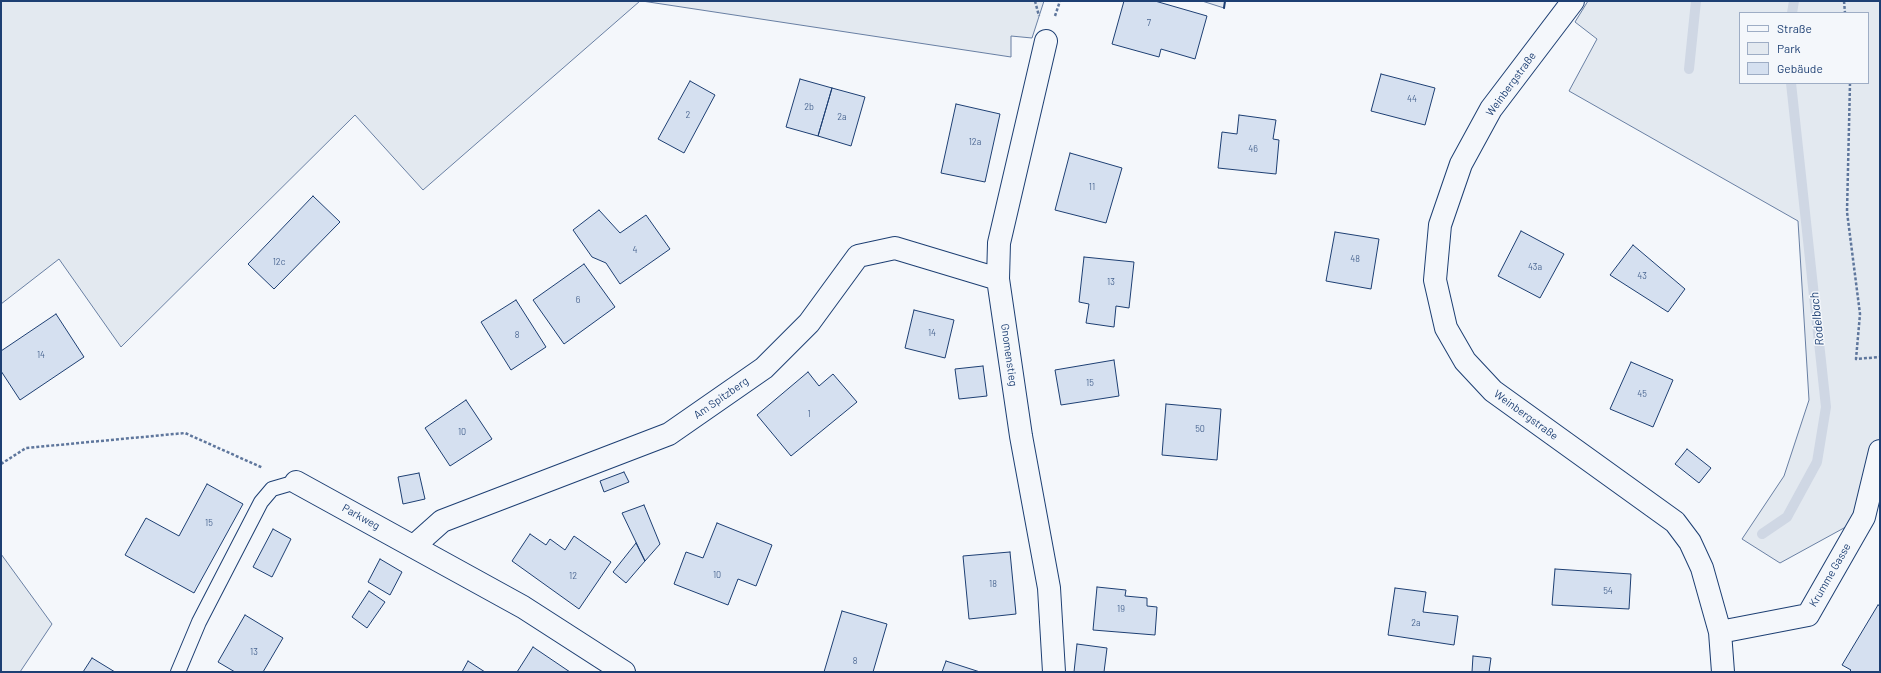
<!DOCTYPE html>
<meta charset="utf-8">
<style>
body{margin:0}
#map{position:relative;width:1881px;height:673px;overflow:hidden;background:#f4f7fb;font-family:Barlow,sans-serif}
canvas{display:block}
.frame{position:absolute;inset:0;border:2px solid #1d3f73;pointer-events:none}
.legend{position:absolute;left:1739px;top:12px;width:130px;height:72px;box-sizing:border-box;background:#f4f7fb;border:1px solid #9eadc5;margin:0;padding:5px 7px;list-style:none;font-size:12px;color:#1d3f73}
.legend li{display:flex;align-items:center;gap:8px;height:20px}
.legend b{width:20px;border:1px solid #9eadc5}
</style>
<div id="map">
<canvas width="1881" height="673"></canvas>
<div class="frame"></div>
<ul class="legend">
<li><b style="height:5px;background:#f4f7fb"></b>Straße</li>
<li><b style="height:11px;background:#e3e9f0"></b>Park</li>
<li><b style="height:11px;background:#d5e0f0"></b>Gebäude</li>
</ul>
</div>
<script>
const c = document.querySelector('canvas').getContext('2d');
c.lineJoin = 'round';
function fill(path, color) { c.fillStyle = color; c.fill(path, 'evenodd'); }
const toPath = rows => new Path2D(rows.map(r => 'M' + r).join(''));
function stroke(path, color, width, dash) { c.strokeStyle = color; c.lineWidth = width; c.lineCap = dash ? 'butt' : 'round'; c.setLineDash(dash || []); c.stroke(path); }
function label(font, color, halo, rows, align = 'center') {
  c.font = font + ' Barlow,sans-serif'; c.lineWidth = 3; c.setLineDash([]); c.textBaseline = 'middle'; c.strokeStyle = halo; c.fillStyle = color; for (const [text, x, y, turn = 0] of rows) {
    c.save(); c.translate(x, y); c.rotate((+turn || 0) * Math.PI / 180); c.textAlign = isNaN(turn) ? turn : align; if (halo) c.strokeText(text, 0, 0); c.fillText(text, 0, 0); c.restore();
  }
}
const green = toPath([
 [1,1,640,1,423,190,355,115,121,347,59,259,1,304,1,1],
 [642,1,1044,1,1032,38,1011,36,1011,57,642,1],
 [1202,1,1225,1,1224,8,1202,1],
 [1588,1,1880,1,1880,470,1864,517,1780,563,1742,539,1784,476,1809,400,1798,221,1569,91,1597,39,1575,22,1588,1],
 [1740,13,1868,13,1868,83,1740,83,1740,13],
 [1,554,52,624,20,672,1,672,1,554]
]);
fill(green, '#e3e9f0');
stroke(green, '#687fa3', 1);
stroke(toPath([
 [1792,13,1794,1],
 [1689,69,1696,1],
 [1762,534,1787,517,1817,462,1826,407,1791,83]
]), '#cfd7e4', 10);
const building = toPath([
 [1124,1,1155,1,1207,16,1195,59,1161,49,1159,57,1112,44,1124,1],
 [1381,74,1435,88,1425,125,1371,111,1381,74],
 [800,79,832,88,818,136,786,127,800,79],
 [690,81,715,95,684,153,658,139,690,81],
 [832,88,865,97,851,146,818,136,832,88],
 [956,104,1000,114,985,182,941,173,956,104],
 [1239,115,1276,120,1273,139,1279,140,1276,174,1218,168,1222,132,1237,134,1239,115],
 [1070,153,1122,168,1106,223,1055,210,1070,153],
 [313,196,340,222,274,289,248,264,313,196],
 [599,210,620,233,646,215,670,249,620,284,606,263,592,257,573,230,599,210],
 [1521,231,1564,254,1540,298,1498,276,1521,231],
 [1335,232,1379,239,1371,289,1326,281,1335,232],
 [1633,245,1685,289,1668,312,1610,275,1633,245],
 [1084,257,1134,262,1129,308,1116,306,1114,327,1086,323,1089,304,1079,302,1084,257],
 [584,264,615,307,564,344,533,300,584,264],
 [516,300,546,347,511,370,481,322,516,300],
 [914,310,954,320,945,358,905,348,914,310],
 [56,314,84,357,20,400,1,371,1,351,56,314],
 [1114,360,1119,396,1061,405,1055,370,1114,360],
 [1631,362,1673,380,1653,427,1610,409,1631,362],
 [983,366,987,396,959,399,955,369,983,366],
 [808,372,819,386,833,374,857,402,791,456,757,415,808,372],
 [466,400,492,439,450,466,425,428,466,400],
 [1166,404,1221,409,1217,460,1162,455,1166,404],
 [1687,449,1711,468,1699,483,1675,464,1687,449],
 [624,472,629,482,604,492,600,481,624,472],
 [419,473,425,499,403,504,398,477,419,473],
 [207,484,243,504,194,593,125,555,146,518,179,536,207,484],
 [644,505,660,544,645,561,622,513,644,505],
 [717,523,772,545,756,586,738,579,728,605,674,584,686,552,703,558,717,523],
 [273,529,291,539,272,577,253,567,273,529],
 [530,534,546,545,550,539,565,550,574,536,611,562,579,609,512,561,530,534],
 [636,543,645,561,626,583,613,572,636,543],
 [1010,552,1016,614,969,619,963,556,1010,552],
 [380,559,402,572,390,595,368,582,380,559],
 [1555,569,1631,574,1629,609,1552,605,1555,569],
 [1097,587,1126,590,1125,596,1147,598,1147,606,1157,607,1155,635,1093,630,1097,587],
 [1395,588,1426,592,1423,612,1458,616,1454,645,1388,635,1395,588],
 [369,591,385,602,367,628,352,617,369,591],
 [1878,605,1880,606,1880,672,1849,672,1851,670,1842,665,1878,605],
 [842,611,887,624,873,672,824,672,842,611],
 [245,615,283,638,263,672,235,672,218,662,245,615],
 [1077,644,1107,648,1104,672,1074,672,1077,644],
 [533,647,570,672,517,672,533,647],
 [1473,656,1491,658,1489,672,1472,672,1473,656],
 [92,658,115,672,83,672,92,658],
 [468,661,485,672,462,672,468,661],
 [946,661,980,672,942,672,946,661]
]);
fill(building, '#d5e0f0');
stroke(building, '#1d3f73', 1);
const lane = toPath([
 [178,672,199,622,261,502,272,489,296,482]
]);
const street = toPath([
 [1573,1,1491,109,1461,164,1440,225,1435,280,1446,328,1465,361,1493,391,1675,522,1690,542,1702,568,1720,632,1723,672],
 [1046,41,999,243,998,279,1021,436,1049,588,1054,672],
 [296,482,523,607,624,672],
 [414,546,442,521,669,434,764,368,809,323,858,256,895,248,998,279],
 [1720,632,1808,615,1864,517,1880,451]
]);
stroke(lane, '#1d3f73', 16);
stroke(street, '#1d3f73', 24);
stroke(toPath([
 [1035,1,1039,16],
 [1844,1,1845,13],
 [1055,16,1060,1],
 [1850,83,1847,212,1860,314,1856,359,1880,357],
 [1,464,26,448,185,433,263,468]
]), '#5e769c', 2.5, [3, 2]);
stroke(lane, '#f4f7fb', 14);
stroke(street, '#f4f7fb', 22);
stroke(toPath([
 [1224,8,1225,1]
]), '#1d3f73', 2);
label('9px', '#4b6792', null, [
 ["7",1149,23],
 ["44",1412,99],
 ["2b",809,107],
 ["2",688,115],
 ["2a",842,117],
 ["12a",975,142],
 ["46",1253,149],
 ["11",1092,187],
 ["4",635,250],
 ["48",1355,259],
 ["12c",279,262],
 ["43a",1535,267],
 ["43",1642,276],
 ["13",1111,282],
 ["6",578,300],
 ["14",932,333],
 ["8",517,335],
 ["14",41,355],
 ["15",1090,383],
 ["45",1642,394],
 ["1",809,414],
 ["50",1200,429],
 ["10",462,432],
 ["15",209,523],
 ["10",717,575],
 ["12",573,576],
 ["18",993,584],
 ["54",1608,591],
 ["19",1121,609],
 ["2a",1416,623],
 ["13",254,652],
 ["8",855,661]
]);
label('11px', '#1d3f73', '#f4f7fb', [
 ["Weinbergstraße",1511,84,-54],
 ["Gnomenstieg",1009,355,82],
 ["Am Spitzberg",721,398,-35],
 ["Weinbergstraße",1526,415,36],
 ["Parkweg",361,517,29],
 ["Krumme Gasse",1830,575,-60]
]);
label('italic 12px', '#1d3f73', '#f4f7fb', [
 ["Rodelbach",1817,319,-96]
]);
</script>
